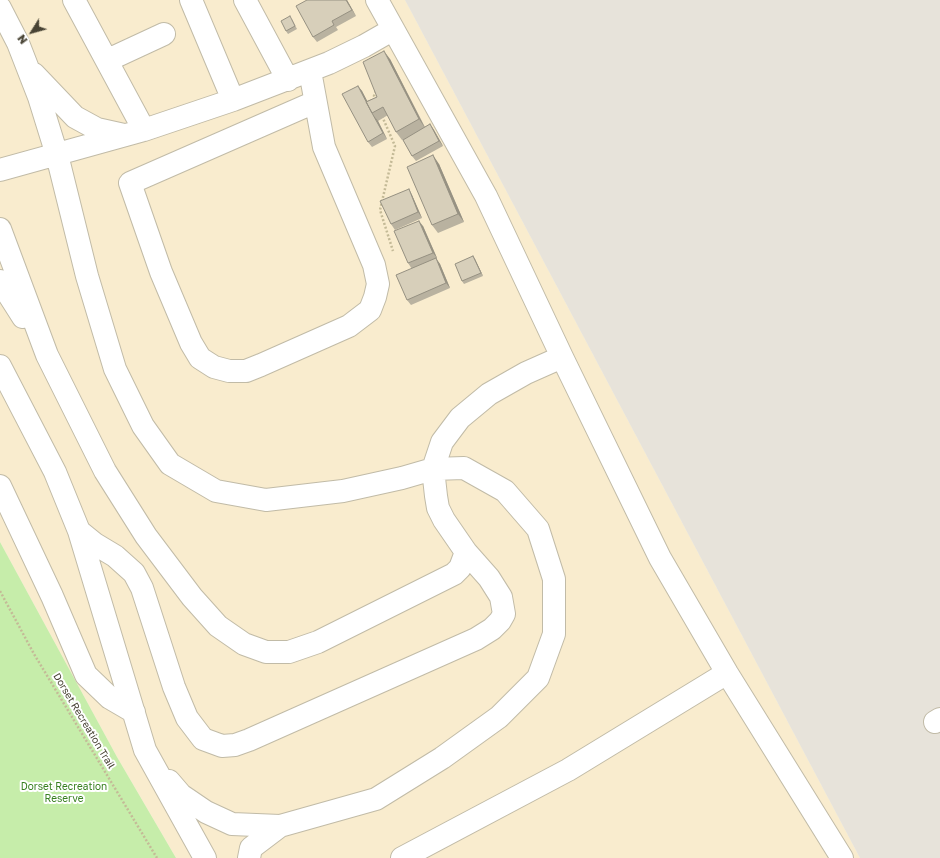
<!DOCTYPE html>
<style>
body{margin:0}
#map{position:relative;width:940px;height:858px;overflow:hidden;background:#f5f2e5;font-family:"Golos Text",sans-serif}
canvas{display:block}
.north{position:absolute;left:12px;top:12px;width:40px;height:40px;-webkit-text-stroke:3px #fff;paint-order:stroke;rotate:233deg;font-size:11px;font-weight:700;line-height:16px;text-align:center;color:#484334}
.north::after{content:'';display:block;margin:auto;width:14px;height:18px;background:#484334;clip-path:polygon(50% 0,100% 100%,50% 72%,0 100%)}
</style>
<div id="map">
<canvas width="940" height="858"></canvas>
<div class="north">N</div>
</div>
<script>
const c = document.querySelector('canvas').getContext('2d');
c.lineJoin = 'round';
function fill(path, color) { c.fillStyle = color; c.fill(path, 'evenodd'); }
const toPath = rows => new Path2D(rows.map(r => 'M' + r).join(''));
function stroke(path, color, width, dash) { c.strokeStyle = color; c.lineWidth = width; c.lineCap = dash ? 'butt' : 'round'; c.setLineDash(dash || []); c.stroke(path); }
function label(font, color, halo, rows, align = 'center') {
  c.font = font + ' "Golos Text",sans-serif'; c.lineWidth = 4; c.setLineDash([]); c.textBaseline = 'middle'; c.strokeStyle = halo; c.fillStyle = color; for (const [text, x, y, turn = 0] of rows) {
    c.save(); c.translate(x, y); c.rotate((+turn || 0) * Math.PI / 180); c.textAlign = isNaN(turn) ? turn : align; if (halo) c.strokeText(text, 0, 0); c.fillText(text, 0, 0); c.restore();
  }
}
fill(toPath([
 [0,0,405,0,860,858,176,858,117,757,0,542]
]), '#f9ecce');
fill(toPath([
 [405,0,940,0,940,858,860,858]
]), '#e7e3da');
fill(toPath([
 [0,542,117,757,176,858,0,858]
]), '#c6edaa');
const minor = toPath([
 [74,0,144,130],
 [191,0,233,100],
 [245,0,288,80],
 [377,0,486,196,562,357,660,558,727,673,842,858],
 [0,8,18,43,39,97,57,155,87,276,115,369,143,426,170,464,216,491,266,500,343,491,402,478,433,469,464,468,505,491,538,529,554,579,554,634,538,678,499,717,442,758,376,799,280,826,251,848,249,858],
 [108,60,164,34],
 [310,71,324,147,374,265,378,284,375,297,370,310,349,326,261,365,246,371,229,371,214,367,200,358,191,343,161,272,130,183,315,102],
 [34,74,75,117,97,129,124,135],
 [0,170,144,130,233,100,329,63,364,46,392,30],
 [0,229,47,355,105,471,146,536,192,597,218,626,244,644,266,652,289,652,318,642,454,574,460,568,466,552,444,520,438,508,436,496,433,469,442,442,460,418,489,394,526,373,562,357],
 [0,281,23,317],
 [0,366,55,472,79,531,145,750,205,858],
 [0,486,52,596,86,675,110,698,134,712],
 [79,531,95,544,115,556,134,573,142,588,174,687,187,718,203,739,222,746,235,745,249,740,476,639,492,629,500,621,504,614,501,597,489,578,466,552],
 [935,722,940,719],
 [169,781,181,795,206,812,232,824,280,826],
 [402,858,568,770,727,673]
]);
stroke(minor, '#c1bba7', 24);
stroke(toPath([
 [376,100,374,96,376,90],
 [382,116,395,146,380,210,393,251],
 [0,591,34,654,157,858]
]), '#c4ba97', 2.5, [2, 2]);
stroke(minor, '#fff', 22);
fill(toPath([
 [307,0,347,0,356,16,336,27,338,30,317,42,313,37],
 [292,19,297,29,288,34,286,31],
 [390,59,425,127,430,124,434,130,443,146,416,161,412,156,403,140,402,140,396,132,388,115,378,121,387,139,372,147,368,142,358,86,362,91,367,101,377,97],
 [439,164,464,222,438,233,432,225],
 [409,189,412,195,422,218,395,230,391,224],
 [423,226,437,258,436,259,440,264,450,288,411,305,407,300,412,269,408,263],
 [473,256,475,259,483,276,464,284,462,281]
]), '#b9b2a0');
fill(toPath([
 [346,0,347,0,356,16,352,10],
 [384,51,390,59,425,128,419,119],
 [358,86,362,91,373,112,372,112],
 [374,116,378,121,387,139,383,133],
 [430,124,434,130,443,146,439,141],
 [433,155,439,164,464,222,458,214],
 [409,189,412,195,422,218,418,212],
 [419,221,423,226,437,258,433,253],
 [473,256,475,259,483,276,481,273],
 [436,258,440,264,450,288,446,283]
]), '#969182');
const building = toPath([
 [307,0,346,0,352,10,332,21,334,25,313,37,296,6,307,0],
 [290,16,295,26,286,31,281,21,290,16],
 [384,51,419,119,396,132,383,107,372,113,366,102,377,97,363,62,384,51],
 [358,86,372,113,383,133,368,142,342,94,358,86],
 [430,124,439,141,412,156,403,140,430,124],
 [433,155,458,214,432,225,407,167,433,155],
 [409,189,418,212,391,224,380,201,409,189],
 [419,221,433,253,408,263,394,231,419,221],
 [473,256,481,273,462,281,455,264,473,256],
 [436,258,446,283,407,300,396,275,436,258]
]);
fill(building, '#d7cfba');
stroke(building, '#969182', 1);
label('10px', '#484334', '#fff', [
 ["Dorset Recreation Trail",84,721,59]
]);
label('10px', '#398021', '#fff', [
 ["Dorset Recreation",64,787],
 ["Reserve",64,799]
]);
</script>
